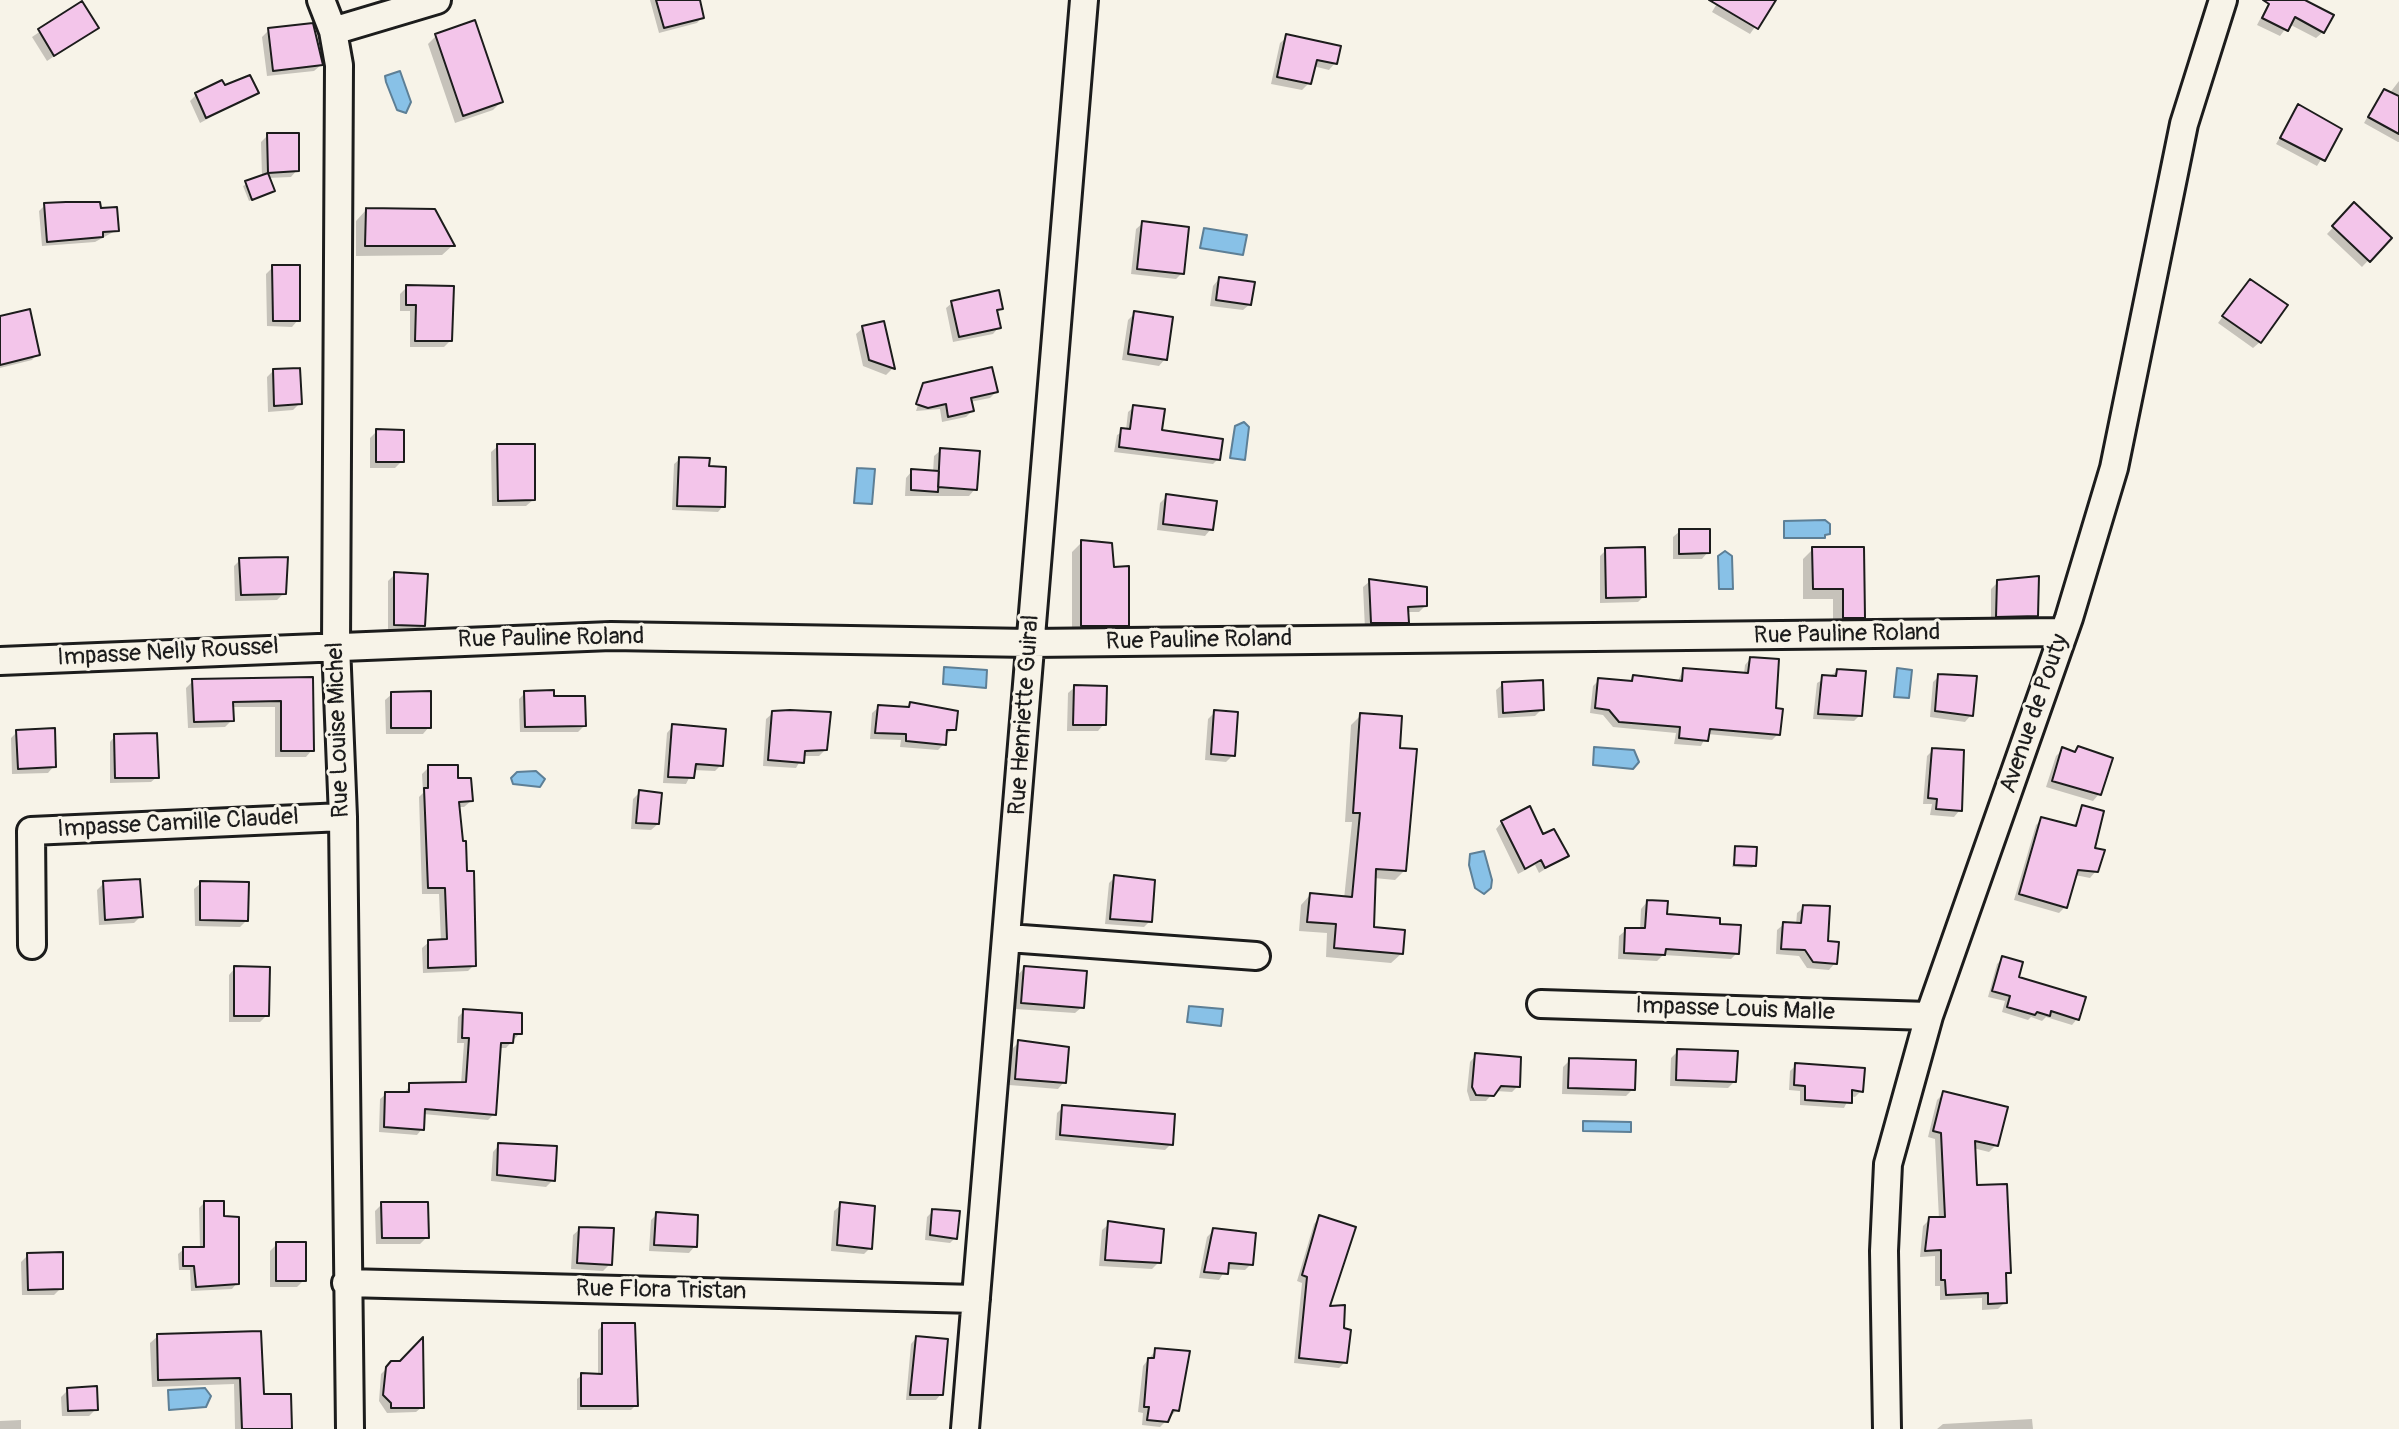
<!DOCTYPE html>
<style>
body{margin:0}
canvas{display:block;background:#f7f3e8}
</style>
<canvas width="2399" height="1429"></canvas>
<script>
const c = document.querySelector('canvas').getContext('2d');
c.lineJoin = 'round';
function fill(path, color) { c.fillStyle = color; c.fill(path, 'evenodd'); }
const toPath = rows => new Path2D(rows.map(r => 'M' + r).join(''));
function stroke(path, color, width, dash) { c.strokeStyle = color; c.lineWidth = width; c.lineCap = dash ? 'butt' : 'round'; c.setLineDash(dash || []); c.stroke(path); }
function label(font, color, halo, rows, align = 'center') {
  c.font = font + ' Pangolin,sans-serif'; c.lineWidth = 6; c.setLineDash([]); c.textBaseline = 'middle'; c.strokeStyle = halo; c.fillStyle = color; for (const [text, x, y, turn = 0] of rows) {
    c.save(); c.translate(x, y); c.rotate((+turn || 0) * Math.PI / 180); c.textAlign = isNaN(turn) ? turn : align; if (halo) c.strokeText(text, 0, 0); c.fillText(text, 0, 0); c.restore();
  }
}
const water = toPath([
 [400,71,411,102,406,113,397,110,386,82,385,76,400,71],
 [1204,228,1247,235,1243,255,1200,248,1204,228],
 [1244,422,1249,427,1245,460,1230,458,1235,426,1244,422],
 [857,468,875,469,872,504,854,503,857,468],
 [1825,520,1830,524,1830,534,1825,535,1825,538,1784,538,1784,521,1825,520],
 [1725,551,1732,556,1733,589,1719,589,1718,556,1725,551],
 [944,667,987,670,986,688,943,684,944,667],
 [1897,668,1912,670,1909,698,1894,697,1897,668],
 [1594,747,1634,750,1639,762,1633,769,1593,765,1594,747],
 [536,771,545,779,540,787,513,784,511,778,517,772,536,771],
 [1484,851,1492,880,1491,888,1484,894,1475,888,1469,865,1470,854,1484,851],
 [1189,1006,1223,1009,1221,1026,1187,1022,1189,1006],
 [1583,1121,1631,1122,1631,1132,1583,1131,1583,1121],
 [205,1388,211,1396,206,1407,169,1410,168,1390,205,1388]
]);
fill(water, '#88c1e7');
stroke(water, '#5d7f96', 2);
fill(toPath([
 [650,0,698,0,702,17,697,23,659,33],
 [1719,0,1774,0,1750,34,1712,12],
 [2270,0,2300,0,2323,32,2316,38,2289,24,2280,36,2257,25],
 [81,4,97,28,47,61,32,37],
 [269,30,321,65,314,71,267,76,262,37],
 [436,36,501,102,493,110,455,123,428,44],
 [1287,37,1335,63,1329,70,1313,66,1309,83,1302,90,1271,84,1280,43],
 [2399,81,2399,142,2398,142,2364,123,2379,97,2384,91,2389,94],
 [225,88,256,93,200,123,190,101,196,95],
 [2298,107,2340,129,2317,166,2276,144],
 [268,135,297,170,291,177,268,178,273,191,249,201,243,186,262,177,261,142],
 [45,205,99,210,117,230,95,242,42,246,39,211],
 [2354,205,2389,238,2362,267,2327,234],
 [366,210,452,246,442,255,356,256,356,221],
 [1143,223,1182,273,1176,279,1131,274,1136,229],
 [273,267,298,320,292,327,267,326,266,274],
 [1219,279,1250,304,1243,310,1210,306,1213,286],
 [407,287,450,341,444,347,410,347,410,311,400,311,400,294],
 [2244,288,2260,342,2253,348,2218,323],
 [952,303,1001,308,996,313,998,328,993,334,953,342,946,308],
 [1135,313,1165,359,1159,366,1122,360,1128,320],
 [0,319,37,354,32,360,0,368],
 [883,324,892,369,886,375,863,366,856,334,863,328],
 [274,370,300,403,293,410,268,412,267,377],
 [924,387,996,392,990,398,970,402,972,411,966,417,942,422,940,409,916,411],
 [1134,407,1160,432,1218,459,1213,464,1114,452,1117,435,1126,430,1128,412],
 [377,431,402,461,395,468,370,468,370,438],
 [498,446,533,500,526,506,492,506,491,452],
 [941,450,975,489,969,496,905,496,906,478,912,471,933,473,934,456],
 [680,459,707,468,723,506,718,512,672,510,674,464],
 [1167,496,1211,529,1205,536,1157,530,1160,503],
 [1680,531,1708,552,1702,559,1673,559,1673,537],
 [1082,542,1112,569,1127,625,1116,636,1072,636,1072,552],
 [1813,549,1862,549,1863,617,1852,628,1833,628,1833,599,1803,599,1803,559],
 [1606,550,1644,596,1638,602,1600,603,1600,556],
 [240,560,284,593,277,600,235,601,234,566],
 [395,574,423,625,417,631,388,631,388,581],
 [1370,581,1425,606,1419,612,1406,612,1407,622,1400,629,1365,629,1363,587],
 [1998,582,2036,615,2029,622,1991,622,1991,589],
 [1750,659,1774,710,1778,734,1772,740,1707,734,1701,746,1674,744,1676,733,1613,727,1603,715,1590,713,1593,686,1599,680,1628,683,1634,677,1677,683,1683,670,1744,674,1745,665],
 [1838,671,1860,715,1854,721,1813,719,1817,683],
 [1939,676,1971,715,1965,722,1930,717,1933,682],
 [311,679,312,750,306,757,275,757,275,707,231,707,232,720,225,727,188,728,186,688,193,681],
 [1503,684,1542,709,1535,716,1498,718,1496,690],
 [1075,687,1104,724,1098,731,1067,731,1068,693],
 [525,693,553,698,584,726,578,732,520,732,519,699],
 [392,694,429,727,423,734,386,734,385,700],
 [911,704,926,705,927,710,954,729,945,735,944,744,938,750,900,747,901,740,870,739,872,713,879,707,906,709],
 [1215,712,1233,755,1226,762,1205,760,1208,719],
 [773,713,826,749,819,756,803,756,796,768,763,766,766,719],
 [1361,715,1398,750,1404,871,1395,880,1374,878,1372,929,1401,954,1391,963,1326,957,1327,933,1299,931,1301,905,1310,895,1344,899,1352,822,1345,822,1351,725],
 [673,726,721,765,715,771,693,770,686,784,663,783,667,733],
 [17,732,54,766,48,773,12,774,11,738],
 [115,736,157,777,151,782,110,783,110,742],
 [2078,748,2099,794,2093,801,2046,787,2056,756,2062,750,2073,753],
 [1933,750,1960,810,1954,817,1930,815,1932,804,1923,804,1927,756],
 [429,767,456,780,471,801,464,807,457,807,474,965,468,971,423,973,422,948,429,942,441,942,439,894,422,894,419,797,423,793,422,774],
 [640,792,658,824,651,830,631,829,633,799],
 [2083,807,2096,871,2090,878,2075,875,2065,907,2059,913,2014,900,2036,825,2042,819,2073,827],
 [1502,822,1542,837,1566,856,1539,873,1535,865,1518,874,1496,829],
 [1736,848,1754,865,1752,868,1732,867],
 [1115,877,1150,921,1144,927,1105,924,1109,883],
 [104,883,141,916,134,923,99,925,97,890],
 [201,883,246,921,240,927,195,926,194,889],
 [1647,902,1665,916,1717,926,1737,953,1731,959,1663,955,1657,961,1618,959,1619,936,1626,930,1640,930,1641,909],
 [1804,907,1835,963,1829,970,1807,968,1799,956,1776,954,1777,930,1784,924,1796,925,1797,913],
 [2003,958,2016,978,2077,1019,2072,1025,2046,1017,2042,1021,2031,1017,2028,1020,2002,1012,2005,1001,1988,997,1997,964],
 [235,968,267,1015,260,1022,229,1022,229,975],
 [1024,968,1082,1007,1075,1013,1015,1009,1018,975],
 [464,1011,520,1033,506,1048,499,1048,494,1114,488,1120,423,1114,422,1129,417,1135,379,1132,380,1099,386,1094,404,1094,410,1085,461,1084,464,1043,457,1043,458,1017],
 [1019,1042,1064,1082,1058,1089,1009,1085,1012,1049],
 [1678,1051,1734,1082,1728,1088,1670,1086,1671,1058],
 [1476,1055,1518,1086,1512,1092,1495,1091,1486,1101,1470,1101,1467,1091,1470,1062],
 [1570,1060,1633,1089,1626,1096,1562,1094,1563,1067],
 [1796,1065,1861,1091,1855,1097,1850,1096,1844,1108,1800,1105,1800,1091,1789,1090,1790,1071],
 [1944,1093,1996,1145,1989,1152,1973,1148,1975,1188,2009,1272,2004,1277,2005,1302,1998,1309,1982,1310,1982,1298,1940,1300,1940,1286,1935,1286,1935,1256,1920,1257,1923,1226,1930,1219,1939,1219,1935,1139,1928,1137,1937,1100],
 [1063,1107,1171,1144,1165,1150,1055,1140,1057,1113],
 [499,1145,553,1180,546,1187,491,1181,493,1152],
 [204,1203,222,1218,237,1283,232,1289,191,1291,190,1270,179,1270,178,1254,184,1249,200,1249,199,1208],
 [382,1204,427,1237,420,1244,376,1244,375,1211],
 [841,1205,870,1248,864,1254,831,1251,834,1211],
 [933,1211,955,1238,950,1243,925,1240,927,1217],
 [657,1214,695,1246,689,1253,649,1251,651,1220],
 [1320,1217,1327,1308,1345,1362,1339,1368,1294,1363,1302,1283,1297,1281,1314,1224],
 [1109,1224,1159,1262,1152,1269,1099,1266,1102,1230],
 [580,1229,610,1264,603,1271,571,1269,573,1235],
 [1214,1230,1251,1264,1245,1270,1226,1269,1219,1280,1199,1278,1207,1237],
 [277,1244,304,1280,297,1287,270,1287,270,1251],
 [28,1255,61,1288,54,1295,22,1295,21,1262],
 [603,1325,636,1405,631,1410,577,1410,577,1379,582,1375,598,1375,598,1330],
 [259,1333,262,1396,290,1429,235,1429,234,1384,152,1387,150,1343,158,1336],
 [916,1338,941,1394,936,1400,906,1400,911,1344],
 [1156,1350,1177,1410,1160,1427,1142,1425,1143,1413,1138,1412,1143,1366],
 [392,1363,401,1363,422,1407,416,1412,387,1413,379,1401,381,1374],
 [68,1390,96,1409,89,1416,62,1416,61,1397],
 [2032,1419,2033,1429,1937,1429,1943,1424],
 [21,1420,21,1429,0,1429,0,1421]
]), '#0003');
const building = toPath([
 [656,0,700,0,704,18,664,28,656,0],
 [1709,0,1776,0,1758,29,1709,0],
 [2263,0,2305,0,2334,15,2324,33,2295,17,2288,31,2262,18,2269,4,2263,0],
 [82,1,99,28,54,56,38,29,82,1],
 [475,20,503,102,463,116,435,34,475,20],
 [313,23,323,65,273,71,268,28,313,23],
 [1286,34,1341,46,1337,64,1317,60,1311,84,1277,77,1286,34],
 [250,75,259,93,206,118,195,93,222,80,225,85,250,75],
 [2384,89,2399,96,2399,134,2368,117,2384,89],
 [2298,104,2342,129,2325,161,2280,138,2298,104],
 [267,133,299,133,299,171,268,173,267,133],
 [268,173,275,191,252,200,245,181,268,173],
 [66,202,100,202,101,208,117,207,119,231,103,232,103,237,47,242,44,203,66,202],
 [2354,202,2392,238,2370,262,2332,226,2354,202],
 [366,208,435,209,455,246,365,246,366,208],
 [1142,221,1189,227,1184,274,1137,269,1142,221],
 [272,265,300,265,300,321,273,321,272,265],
 [1219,277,1255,282,1251,305,1216,300,1219,277],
 [2250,279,2288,305,2261,343,2222,316,2250,279],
 [406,285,454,286,452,341,415,341,416,305,406,305,406,285],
 [999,290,1003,309,997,310,1001,328,959,337,951,301,999,290],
 [30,309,40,355,0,365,0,316,30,309],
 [1134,311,1173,317,1167,360,1128,354,1134,311],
 [884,321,895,369,869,360,862,326,884,321],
 [992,367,998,392,971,398,974,411,948,417,946,404,928,408,916,404,923,383,992,367],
 [300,368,302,404,274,406,273,369,300,368],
 [1133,405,1165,409,1162,430,1223,439,1220,460,1119,447,1121,428,1130,429,1133,405],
 [376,429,404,430,404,462,376,462,376,429],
 [497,444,535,444,535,500,498,501,497,444],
 [940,448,980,451,977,490,938,487,940,448],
 [679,457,710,458,709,466,726,467,725,507,677,506,679,457],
 [911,469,939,471,938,492,911,490,911,469],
 [1166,494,1217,501,1213,530,1163,524,1166,494],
 [1679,529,1710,529,1710,553,1679,554,1679,529],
 [1081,540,1112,543,1114,567,1129,566,1129,626,1081,626,1081,540],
 [1645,547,1646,597,1606,598,1605,548,1645,547],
 [1812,547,1864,547,1865,618,1843,618,1843,589,1813,589,1812,547],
 [288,557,286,594,241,595,239,558,288,557],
 [394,572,428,574,425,626,394,625,394,572],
 [2039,576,2038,616,1996,617,1997,580,2039,576],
 [1369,579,1427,587,1427,606,1408,607,1409,623,1371,623,1369,579],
 [1750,657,1779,659,1776,708,1783,709,1780,735,1710,729,1708,741,1679,738,1680,727,1619,722,1609,710,1595,708,1598,678,1632,681,1633,675,1682,681,1683,668,1748,673,1750,657],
 [1837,669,1866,671,1862,716,1818,714,1822,675,1836,676,1837,669],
 [1938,674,1977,676,1973,716,1935,711,1938,674],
 [313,677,314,751,281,751,281,701,233,702,234,721,194,722,192,679,313,677],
 [1543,680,1544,710,1503,713,1502,682,1543,680],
 [1074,685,1107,686,1106,725,1073,725,1074,685],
 [554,690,554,696,585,696,586,726,525,727,524,691,554,690],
 [431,691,431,728,391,728,391,692,431,691],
 [910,702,958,711,956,730,947,730,946,745,906,741,906,734,875,733,878,705,909,707,910,702],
 [790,710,831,712,827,750,805,751,804,763,768,760,772,711,790,710],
 [1214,710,1238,712,1235,756,1211,754,1214,710],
 [1360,713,1402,716,1400,748,1417,749,1406,871,1376,869,1374,927,1405,930,1403,954,1334,948,1336,924,1307,922,1310,893,1352,897,1360,813,1353,813,1360,713],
 [672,724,726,729,723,766,696,764,694,778,668,777,672,724],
 [55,728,56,767,18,769,16,730,55,728],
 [157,733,159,778,115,778,114,734,157,733],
 [2078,746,2113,758,2101,795,2052,781,2062,747,2075,752,2078,746],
 [1932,748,1964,750,1962,811,1936,809,1937,799,1928,798,1932,748],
 [428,765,458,765,458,778,471,778,473,801,459,802,463,841,466,841,467,871,474,871,476,966,428,968,428,940,447,939,445,888,428,888,424,788,428,788,428,765],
 [639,790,662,793,659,824,636,823,639,790],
 [2082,805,2104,811,2095,848,2105,850,2098,872,2078,870,2067,908,2019,894,2041,817,2076,826,2082,805],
 [1530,806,1543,834,1554,829,1569,856,1545,868,1541,860,1525,869,1501,821,1530,806],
 [1735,846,1757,847,1756,866,1734,865,1735,846],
 [1114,875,1155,880,1152,922,1110,919,1114,875],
 [140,879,143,917,105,920,103,881,140,879],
 [200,881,249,882,248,921,200,920,200,881],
 [1647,900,1668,901,1667,914,1720,918,1720,924,1741,925,1739,954,1666,949,1665,955,1624,953,1625,928,1645,928,1647,900],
 [1803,905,1830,906,1828,941,1839,942,1837,964,1813,962,1805,950,1781,949,1783,922,1801,923,1803,905],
 [2002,956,2023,962,2019,977,2086,997,2079,1020,2051,1011,2050,1016,2037,1012,2035,1015,2007,1007,2010,996,1992,991,2002,956],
 [234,966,270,967,269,1016,234,1016,234,966],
 [1024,966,1087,971,1084,1008,1021,1003,1024,966],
 [463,1009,522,1013,522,1034,514,1034,513,1043,501,1043,496,1115,425,1109,424,1130,384,1127,385,1092,409,1092,409,1083,466,1082,469,1038,462,1038,463,1009],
 [1018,1040,1069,1047,1066,1083,1015,1079,1018,1040],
 [1677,1049,1738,1051,1736,1082,1676,1080,1677,1049],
 [1475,1053,1521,1057,1520,1087,1501,1086,1494,1096,1476,1095,1472,1087,1475,1053],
 [1569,1058,1636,1060,1635,1090,1568,1088,1569,1058],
 [1795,1063,1865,1068,1863,1092,1852,1090,1852,1103,1805,1100,1805,1086,1794,1085,1795,1063],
 [1943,1091,2008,1107,1998,1146,1975,1141,1977,1185,2007,1184,2011,1273,2006,1273,2007,1303,1988,1304,1988,1293,1946,1295,1945,1280,1941,1280,1941,1250,1925,1251,1929,1217,1945,1217,1941,1133,1933,1131,1943,1091],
 [1062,1105,1175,1114,1173,1145,1060,1135,1062,1105],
 [498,1143,557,1146,555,1181,497,1175,498,1143],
 [204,1201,224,1201,224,1216,239,1217,239,1284,196,1287,194,1266,183,1266,183,1247,204,1247,204,1201],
 [381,1202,428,1202,429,1238,382,1238,381,1202],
 [840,1202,875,1206,872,1249,837,1245,840,1202],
 [932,1209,960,1211,957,1239,930,1235,932,1209],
 [656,1212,698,1215,697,1247,654,1245,656,1212],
 [1319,1215,1356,1227,1330,1306,1345,1305,1344,1328,1351,1330,1347,1363,1299,1358,1307,1277,1302,1275,1319,1215],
 [1108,1221,1164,1229,1161,1263,1105,1260,1108,1221],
 [579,1227,614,1228,612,1265,577,1263,579,1227],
 [1213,1228,1256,1233,1253,1265,1229,1263,1228,1274,1204,1272,1213,1228],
 [276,1242,306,1242,306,1281,276,1281,276,1242],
 [63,1252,63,1289,28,1290,27,1253,63,1252],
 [602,1323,635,1323,638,1406,581,1406,581,1373,602,1374,602,1323],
 [261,1331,264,1394,291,1394,292,1429,242,1429,240,1378,158,1380,157,1334,261,1331],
 [916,1336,948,1339,943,1395,910,1395,916,1336],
 [423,1337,424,1408,391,1408,391,1403,383,1395,386,1367,391,1361,400,1361,423,1337],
 [1155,1348,1190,1351,1179,1411,1173,1410,1168,1422,1147,1420,1149,1407,1144,1407,1148,1358,1154,1358,1155,1348],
 [97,1386,98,1410,68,1411,67,1388,97,1386]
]);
fill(building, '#f3c5ea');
stroke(building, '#1c1c1c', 2);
const minor = toPath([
 [321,0,333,31,339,65,336,645,343,817,350,1429],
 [333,31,437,0],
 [0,661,611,636,1030,643,2063,632],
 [1008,938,1256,956],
 [32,945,31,831,343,817],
 [1541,1004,1929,1016],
 [346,1283,976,1299],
 [965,1429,1084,0],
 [1887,1429,1884,1251,1888,1164,1929,1016,2069,618,2114,468,2184,124,2223,0]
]);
stroke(minor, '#1c1c1c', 32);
stroke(minor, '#f7f3e8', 26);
label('24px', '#1c1c1c', '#f7f3e8', [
 ["Rue Pauline Roland",1847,635,-1],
 ["Rue Pauline Roland",551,639,-1],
 ["Rue Pauline Roland",1199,641,-1],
 ["Impasse Nelly Roussel",168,653,-3],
 ["Avenue de Pouty",2035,714,-71],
 ["Rue Henriette Guiral",1025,715,-86],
 ["Rue Louise Michel",339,730,-92],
 ["Impasse Camille Claudel",178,824,-3],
 ["Impasse Louis Malle",1735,1010,2],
 ["Rue Flora Tristan",661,1291,1]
]);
</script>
